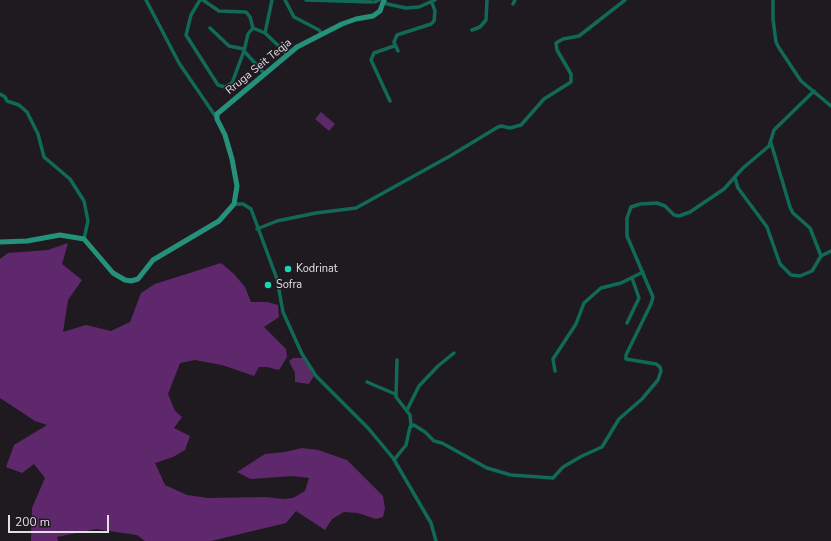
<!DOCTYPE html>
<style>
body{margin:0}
#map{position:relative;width:831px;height:541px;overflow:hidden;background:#1f1a20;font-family:"Nunito Sans",sans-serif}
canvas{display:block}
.scale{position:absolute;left:8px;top:515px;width:101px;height:18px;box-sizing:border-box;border:2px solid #e2dee3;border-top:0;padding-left:5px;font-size:12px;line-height:14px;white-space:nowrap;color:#e2dee3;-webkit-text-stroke:3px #1f1a20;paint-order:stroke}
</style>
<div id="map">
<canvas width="831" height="541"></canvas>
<div class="scale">200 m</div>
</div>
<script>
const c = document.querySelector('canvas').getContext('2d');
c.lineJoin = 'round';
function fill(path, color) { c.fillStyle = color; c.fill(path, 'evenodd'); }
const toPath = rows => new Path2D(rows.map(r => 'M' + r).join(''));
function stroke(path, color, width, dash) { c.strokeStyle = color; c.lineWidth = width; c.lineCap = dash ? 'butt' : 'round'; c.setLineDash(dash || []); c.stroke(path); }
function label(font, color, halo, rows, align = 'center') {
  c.font = font + ' "Nunito Sans",sans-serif'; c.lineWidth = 3; c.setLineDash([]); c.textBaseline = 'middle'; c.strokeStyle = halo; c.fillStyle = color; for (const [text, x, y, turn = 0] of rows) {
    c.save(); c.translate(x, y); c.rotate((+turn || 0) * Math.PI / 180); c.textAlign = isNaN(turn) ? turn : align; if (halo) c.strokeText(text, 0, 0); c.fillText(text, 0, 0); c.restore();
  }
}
fill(toPath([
 [321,112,335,124,329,131,315,119],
 [293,358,303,358,314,376,309,384,295,382,295,373,289,361]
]), '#5a2a67');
fill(toPath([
 [68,243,62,264,82,280,68,300,63,332,86,325,111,331,130,322,141,293,155,284,221,263,234,274,245,287,251,302,267,302,278,305,279,317,264,327,286,349,287,357,279,370,267,367,259,367,254,376,222,365,195,360,180,363,168,394,175,411,182,417,174,428,190,436,185,450,173,457,155,463,165,485,187,495,208,498,266,497,283,499,293,498,305,491,309,478,293,476,251,479,237,472,265,454,285,452,302,448,318,450,347,460,383,496,385,509,383,517,376,519,358,513,344,512,332,519,325,530,296,511,286,523,211,541,145,541,137,535,96,529,57,537,58,541,31,541,32,508,45,478,34,464,22,473,6,467,14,445,47,425,35,421,0,398,0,259,8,253,48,250]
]), '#5f286d');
stroke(toPath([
 [146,0,179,63,216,117],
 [200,0,191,15,186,35,218,85,225,87,232,83,244,51],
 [203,0,219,11,246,12,250,17,253,28,265,33],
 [272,0,265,33,288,55],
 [285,0,294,17,319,30,322,34],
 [306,0,372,2],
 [773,0,773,19,776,42,779,48,801,81,831,106],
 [384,1,387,4,406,8,419,7,435,0],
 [375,2,379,0],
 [513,4,515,0],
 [210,28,229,46,244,49],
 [253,28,248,34,244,51,263,72],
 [472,30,480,27,486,20,487,0],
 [398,51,394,42,397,35,431,24,434,21,435,11,432,3],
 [0,94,5,97,7,101,19,105,27,112,38,134,44,157,70,179,84,201,88,221,84,239],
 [390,101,371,60,374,53,394,46],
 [771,143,790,207,793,213,810,228,821,256],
 [735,178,738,188,767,227,780,264,791,275,800,276,812,271,821,256,831,251],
 [234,204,243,204,251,209,277,279,283,312,302,354,316,376,368,428,393,458,431,523,436,541],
 [257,229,277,221,316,213,356,208,450,156,498,127,501,126,510,128,521,125,544,99,571,82,571,74,557,50,556,43,563,39,579,36,625,0],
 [627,323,639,298,632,278],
 [397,360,396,397,410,415,411,425],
 [555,371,553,359,576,324,584,303,601,288,621,283,643,272],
 [367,382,395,394],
 [407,410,419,386,438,366,454,353],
 [394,460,406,445,410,427,414,425,425,432,434,441,442,443,487,468,511,475,553,478,563,467,582,456,602,447,619,419,642,399,658,380,661,371,660,367,656,364,626,359,626,355,651,304,653,297,627,236,627,218,631,207,640,204,657,203,665,206,674,215,679,216,690,212,724,189,743,168,769,146,774,130,814,91]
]), '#116957', 3.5);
stroke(toPath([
 [0,242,27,241,60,235,84,239,113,273,125,280,131,281,138,279,153,260,219,221,234,204,237,186,232,159,225,135,217,119,217,114,297,47,342,24,356,19,373,16,380,11,384,0]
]), '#26917a', 5);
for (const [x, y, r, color] of [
 [288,269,4,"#1ad5b2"],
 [268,285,4,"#1ad5b2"]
]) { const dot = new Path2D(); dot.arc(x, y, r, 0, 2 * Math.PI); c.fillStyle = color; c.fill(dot); stroke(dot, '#1f1a20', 1.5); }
label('11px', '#e2dee3', '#1f1a20', [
 ["Rruga Seit Teqja",259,67,-39]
]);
label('11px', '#e2dee3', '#1f1a20', [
 ["Kodrinat",296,269],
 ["Sofra",276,285]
], 'left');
</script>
